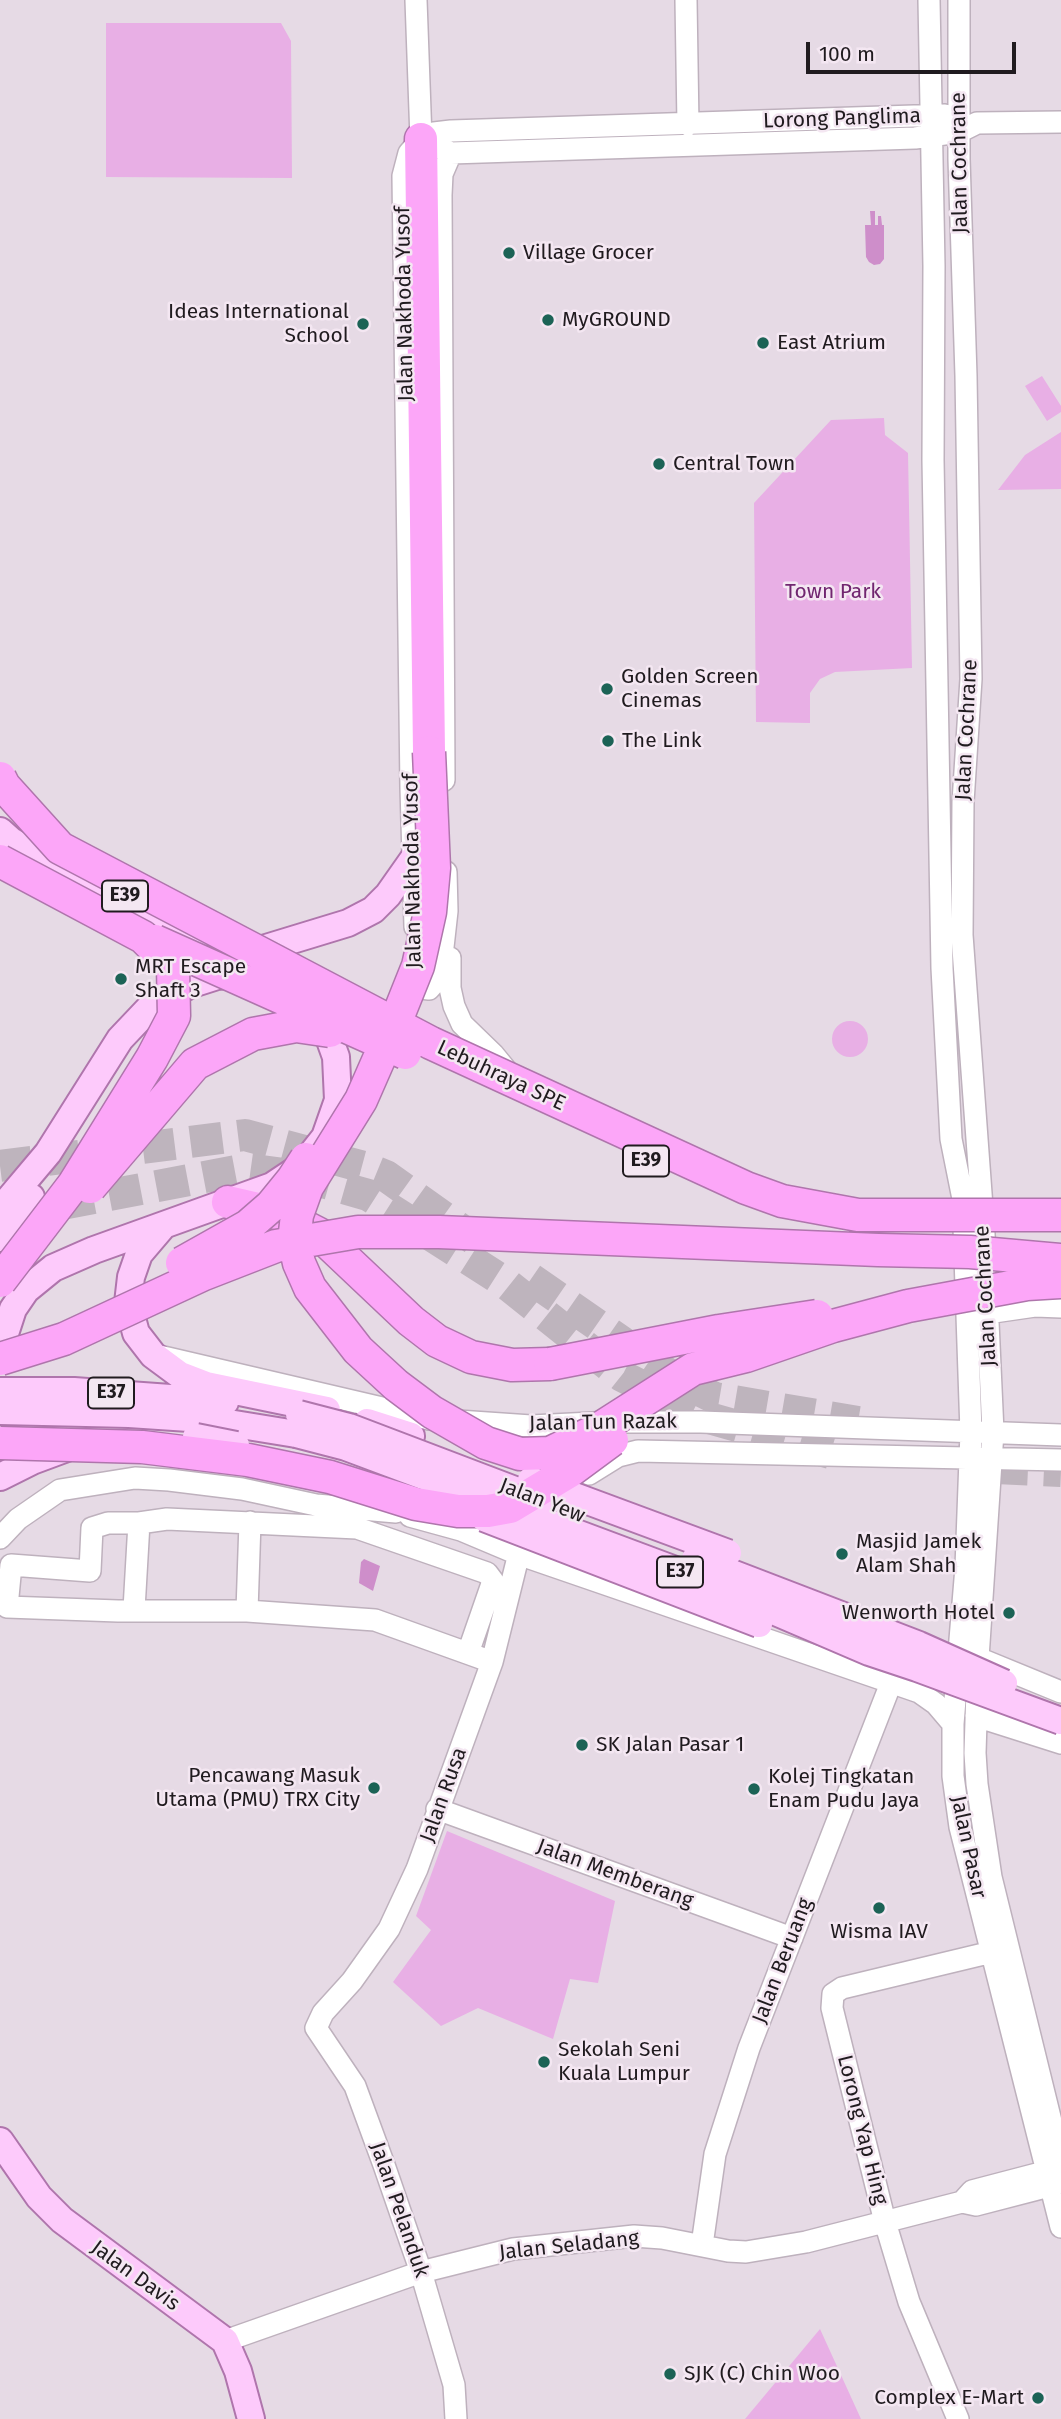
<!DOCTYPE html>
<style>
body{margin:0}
#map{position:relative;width:1061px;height:2419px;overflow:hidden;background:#e6dae5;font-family:"Fira Sans",sans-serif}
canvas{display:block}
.scale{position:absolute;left:806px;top:42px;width:210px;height:32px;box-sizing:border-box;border:4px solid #201b1f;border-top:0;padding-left:9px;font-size:21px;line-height:24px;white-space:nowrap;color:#201b1f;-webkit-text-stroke:5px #f4e7f2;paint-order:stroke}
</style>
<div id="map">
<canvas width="1061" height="2419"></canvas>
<div class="scale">100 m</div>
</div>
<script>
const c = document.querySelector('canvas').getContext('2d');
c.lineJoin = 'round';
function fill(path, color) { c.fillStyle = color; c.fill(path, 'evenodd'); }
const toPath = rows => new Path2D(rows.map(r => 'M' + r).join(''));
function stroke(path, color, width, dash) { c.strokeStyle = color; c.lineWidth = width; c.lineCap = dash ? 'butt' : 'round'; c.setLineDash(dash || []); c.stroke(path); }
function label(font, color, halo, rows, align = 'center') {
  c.font = font + ' "Fira Sans",sans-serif'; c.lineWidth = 5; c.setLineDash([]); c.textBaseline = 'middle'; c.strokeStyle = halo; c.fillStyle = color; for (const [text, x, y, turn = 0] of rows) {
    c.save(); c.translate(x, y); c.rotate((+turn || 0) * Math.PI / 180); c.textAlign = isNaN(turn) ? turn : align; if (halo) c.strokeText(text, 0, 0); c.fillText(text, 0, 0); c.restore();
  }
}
fill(toPath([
 [106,23,281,23,291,41,292,178,106,177],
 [1042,376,1061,406,1061,412,1047,421,1025,386],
 [884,418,885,435,908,453,912,668,835,672,820,679,810,693,810,723,756,722,754,503,831,420],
 [1061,432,1061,489,998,490,1025,455],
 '832 1039a18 18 0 1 1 36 0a18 18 0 1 1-36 0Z',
 [447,1831,615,1901,598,1983,570,1979,553,2039,478,2008,441,2026,393,1982,431,1930,416,1916],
 [820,2329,861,2419,745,2419]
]), '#e8afe5');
fill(toPath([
 [870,211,875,211,875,225,878,225,878,216,881,216,882,225,884,225,884,259,880,264,874,265,869,262,866,257,865,225,871,225],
 [364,1559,380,1566,373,1591,359,1583,361,1562]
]), '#ce8eca');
stroke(toPath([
 [0,1166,245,1135,364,1167,386,1176,474,1239],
 [62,1204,247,1169,305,1177,368,1195,503,1281,622,1376,699,1415,840,1456],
 [531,1279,671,1376,715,1398,858,1422],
 [996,1468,1061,1471]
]), '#beb4bd', 32, [32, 16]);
const minor = toPath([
 [686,0,688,125],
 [929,0,934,266,933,460,942,968,951,1139,963,1199,971,1432,966,1567,953,1724,953,1776,960,1827,1061,2227],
 [959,0,959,159,966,376,971,679,963,802,962,935,984,1234,993,1432,978,1658,975,1753,977,1784,991,1877,1061,2162],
 [421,139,451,153,915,138,959,132,977,123,1061,122],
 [421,139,434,133,451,131,945,115],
 [444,780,441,195,442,174,451,153],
 [415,927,411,788,403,176,409,153,421,139,416,0],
 [450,958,450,988,454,1006,462,1024,493,1054,511,1076],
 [415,966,415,978,420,988,429,989,437,980,443,947,447,911,446,872],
 [987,1313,1035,1306,1061,1307],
 [159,1356,429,1419,531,1426,612,1422,701,1422,1061,1435],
 [589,1474,618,1456,638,1451,1061,1460],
 [410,1516,461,1530,518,1554,919,1692,936,1704,953,1724],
 [139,1523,108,1523,92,1528,90,1571,11,1565,7,1607,118,1611,247,1611,375,1620,492,1662],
 [0,1538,18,1519,60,1490,135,1478,169,1480,242,1489,316,1505,396,1512],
 [134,1609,139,1523,167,1519,357,1528,487,1573,493,1581,468,1653],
 [247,1611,250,1522],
 [978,1658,1061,1692],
 [976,1716,1061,1743],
 [437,1809,792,1938],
 [962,2202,972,2191,1056,2169],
 [702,2245,715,2154,749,2048,891,1683],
 [225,2341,421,2272,513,2249,634,2236,662,2238,728,2251,746,2252,806,2242,962,2202,976,2205,1061,2183],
 [456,2419,454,2385,421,2272,384,2165,355,2086,316,2028,323,2013,352,1981,389,1929,417,1869,492,1662,526,1525],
 [958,2419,909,2302,885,2222,832,2008,833,1994,842,1988,992,1952]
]);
const major = toPath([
 [0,831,10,840,43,860,251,965],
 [243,955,348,923,373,910,388,895,414,858],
 [0,1210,48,1153,120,1039,157,1000,192,984,217,976,237,974],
 [162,1227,139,1254,131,1277,128,1303,136,1333,153,1355,180,1375,206,1385,327,1410],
 [0,1238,31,1197],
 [0,1349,13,1309,26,1290,53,1268,94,1250,272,1186,302,1166,325,1137,338,1100,336,1057,322,1018,317,1013],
 [0,1391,74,1391,225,1402],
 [0,1411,129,1414,204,1419,296,1434],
 [367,1422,411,1436],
 [0,1477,32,1461,67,1448],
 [0,2141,39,2197,62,2220,225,2341,238,2371,251,2419]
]);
const highway = toPath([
 [421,139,429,752],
 [228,1202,280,1214,319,1234,411,1321,437,1341,471,1357,512,1365,550,1364]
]);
stroke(minor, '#beb1bd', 24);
stroke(major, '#af75ac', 30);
stroke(highway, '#af75ac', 35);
stroke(minor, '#fff', 21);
stroke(major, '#fdcafb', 26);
stroke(highway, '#fca6f8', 32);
const majorBridge = toPath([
 [299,1414,349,1427,541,1500],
 [296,1434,346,1447,694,1577,869,1652,917,1668,1061,1721],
 [196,1437,236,1445],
 [531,1480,728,1553],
 [484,1518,759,1624],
 [695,1559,919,1645,1004,1683]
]);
const highwayBridge = toPath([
 [0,778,4,786,60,848,431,1043,746,1188,782,1201,858,1215,1061,1215],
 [0,861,143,937,173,967,174,1016,152,1058,74,1184,0,1281],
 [155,941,405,1053],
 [400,1011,361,1100,307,1187,297,1215,294,1241,299,1263,310,1288,358,1350,396,1385,432,1412,486,1443,520,1454,550,1453,599,1429,693,1369,746,1356,833,1326,908,1306,1027,1284,1061,1282],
 [389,1030,400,1011,418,966,430,912,434,868,429,752],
 [90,1187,195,1064,253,1034,296,1026,330,1031],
 [182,1263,248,1226,271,1206,293,1179,306,1159],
 [0,1359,64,1339,204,1274,276,1246,358,1232,439,1232,878,1250,970,1252,1061,1260],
 [550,1364,719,1331,817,1316],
 [0,1443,142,1447,248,1460,330,1477,416,1504,458,1511,488,1511,510,1507,570,1471,612,1440]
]);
stroke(majorBridge, '#af75ac', 30, []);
stroke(highwayBridge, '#af75ac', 35, []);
stroke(majorBridge, '#fdcafb', 26);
stroke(highwayBridge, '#fca6f8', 32);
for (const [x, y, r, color] of [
 [509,253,7,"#1c6356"],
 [548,320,7,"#1c6356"],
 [363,324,7,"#1c6356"],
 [763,343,7,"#1c6356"],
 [659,464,7,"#1c6356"],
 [607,689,7,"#1c6356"],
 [608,741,7,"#1c6356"],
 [121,979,7,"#1c6356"],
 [842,1554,7,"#1c6356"],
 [1009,1613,7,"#1c6356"],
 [582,1745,7,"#1c6356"],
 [374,1788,7,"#1c6356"],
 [754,1789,7,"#1c6356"],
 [879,1908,7,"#1c6356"],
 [544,2062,7,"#1c6356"],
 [670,2374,7,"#1c6356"],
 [1038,2398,7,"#1c6356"]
]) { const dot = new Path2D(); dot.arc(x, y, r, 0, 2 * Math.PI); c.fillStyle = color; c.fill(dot); stroke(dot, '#f4e7f2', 2.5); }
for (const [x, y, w] of [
 [125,896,46],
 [646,1161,46],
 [111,1393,46],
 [680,1572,46]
]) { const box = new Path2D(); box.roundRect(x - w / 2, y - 15.5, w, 31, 5); c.fillStyle = '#f4e7f2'; c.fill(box); stroke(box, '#201b1f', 2); }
label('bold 19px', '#201b1f', null, [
 ["E39",125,896],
 ["E39",646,1161],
 ["E37",111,1393],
 ["E37",680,1572]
]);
label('21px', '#201b1f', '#f4e7f2', [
 ["Lorong Panglima",842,119,-2],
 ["Jalan Cochrane",960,163,-91],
 ["Jalan Nakhoda Yusof",405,304,-91],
 ["Jalan Cochrane",967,730,-87],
 ["Jalan Nakhoda Yusof",413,871,-91],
 ["Lebuhraya SPE",501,1076,25],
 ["Jalan Cochrane",986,1296,-93],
 ["Jalan Tun Razak",603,1423,-1],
 ["Jalan Yew",542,1501,21],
 ["Jalan Rusa",444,1795,-70],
 ["Jalan Pasar",968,1847,78],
 ["Jalan Memberang",615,1874,20],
 ["Jalan Beruang",783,1961,-69],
 ["Lorong Yap Hing",862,2130,76],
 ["Jalan Pelanduk",399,2210,71],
 ["Jalan Seladang",569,2246,-6],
 ["Jalan Davis",135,2276,36]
]);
label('21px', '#201b1f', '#f4e7f2', [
 ["Village Grocer",523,253],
 ["Ideas International",349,312,"right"],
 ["School",349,336,"right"],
 ["MyGROUND",562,320],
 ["East Atrium",777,343],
 ["Central Town",673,464],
 ["Golden Screen",621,677],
 ["Cinemas",621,701],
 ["The Link",622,741],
 ["MRT Escape",135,967],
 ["Shaft 3",135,991],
 ["Masjid Jamek",856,1542],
 ["Alam Shah",856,1566],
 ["Wenworth Hotel",995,1613,"right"],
 ["SK Jalan Pasar 1",596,1745],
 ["Pencawang Masuk",360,1776,"right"],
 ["Utama (PMU) TRX City",360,1800,"right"],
 ["Kolej Tingkatan",768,1777],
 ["Enam Pudu Jaya",768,1801],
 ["Wisma IAV",879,1932,"center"],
 ["Sekolah Seni",558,2050],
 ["Kuala Lumpur",558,2074],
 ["SJK (C) Chin Woo",684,2374],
 ["Complex E-Mart",1024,2398,"right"]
], 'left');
label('21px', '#712670', '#f4e7f2', [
 ["Town Park",833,592]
]);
</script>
